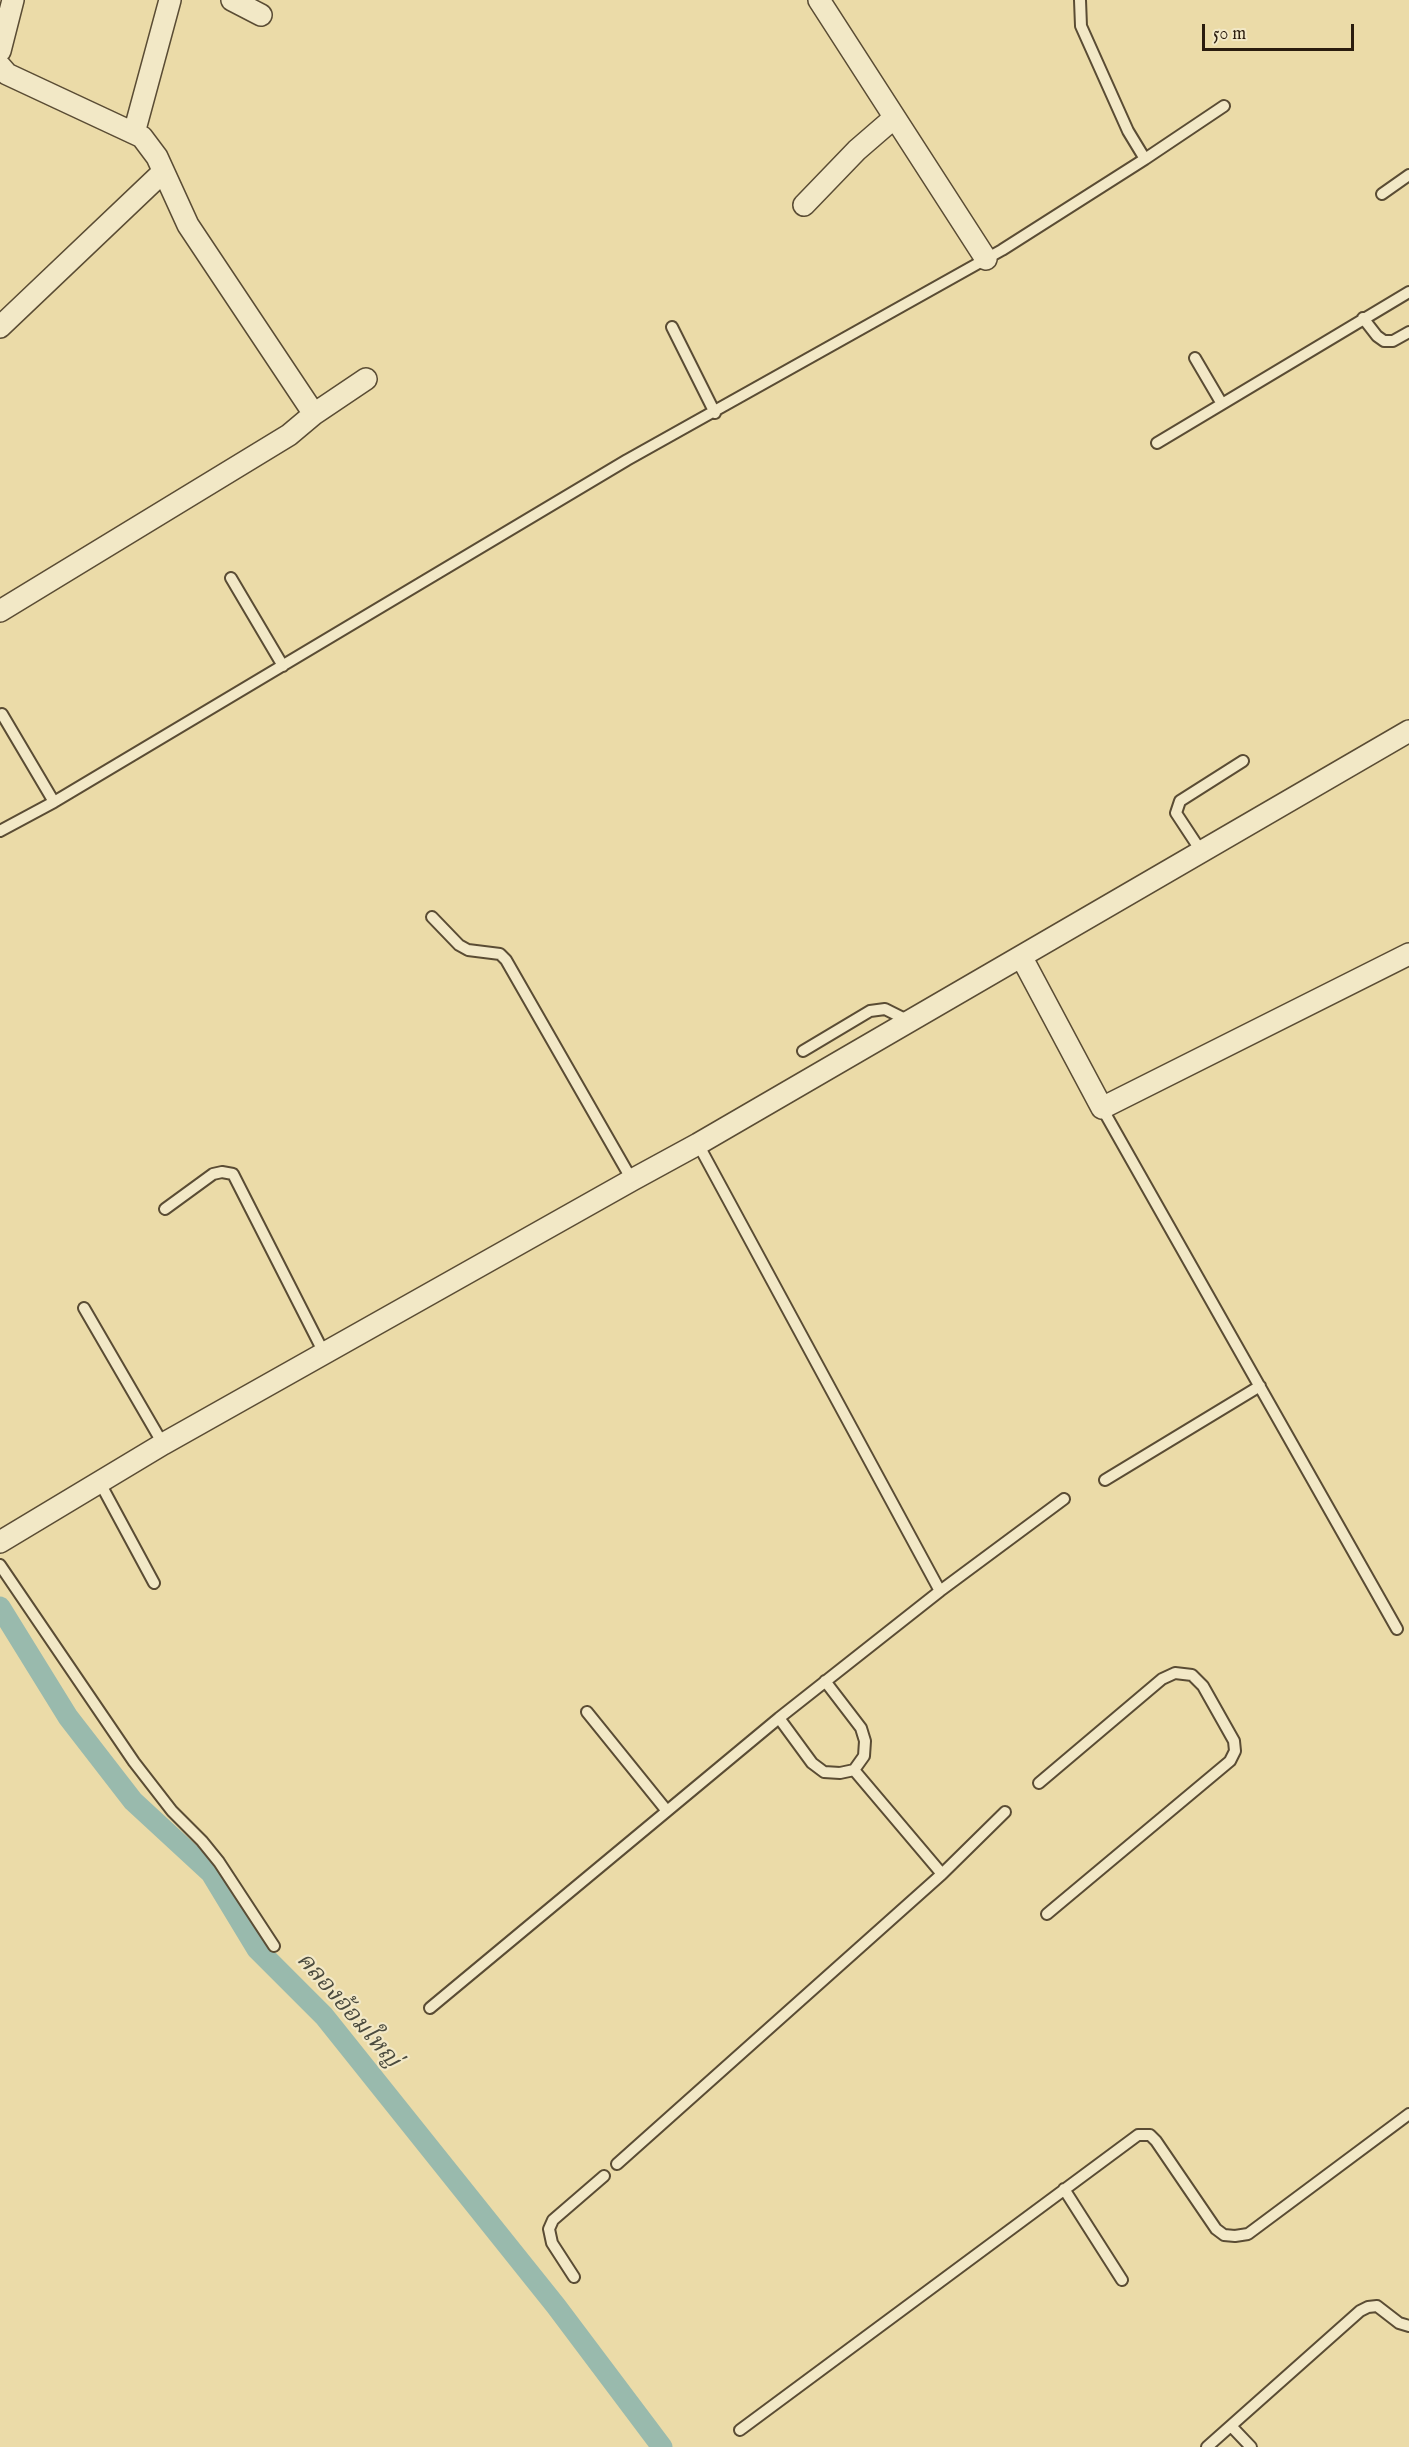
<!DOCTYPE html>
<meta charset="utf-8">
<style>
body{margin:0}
#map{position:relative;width:1409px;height:2447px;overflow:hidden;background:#ebdba8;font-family:"IM FELL English",serif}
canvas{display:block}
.scale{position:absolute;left:1202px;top:24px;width:152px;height:27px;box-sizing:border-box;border:3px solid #2a1c0e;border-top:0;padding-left:8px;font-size:18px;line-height:21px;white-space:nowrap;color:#2a1c0e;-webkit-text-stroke:4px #f2e8c6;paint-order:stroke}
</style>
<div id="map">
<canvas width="1409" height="2447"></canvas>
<div class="scale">50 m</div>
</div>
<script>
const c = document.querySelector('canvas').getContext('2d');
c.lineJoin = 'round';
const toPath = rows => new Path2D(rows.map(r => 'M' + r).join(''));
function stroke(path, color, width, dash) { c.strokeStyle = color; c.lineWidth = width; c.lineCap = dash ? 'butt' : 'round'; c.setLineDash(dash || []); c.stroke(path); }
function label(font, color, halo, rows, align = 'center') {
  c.font = font + ' "IM FELL English","Noto Serif Thai",serif'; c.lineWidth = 4.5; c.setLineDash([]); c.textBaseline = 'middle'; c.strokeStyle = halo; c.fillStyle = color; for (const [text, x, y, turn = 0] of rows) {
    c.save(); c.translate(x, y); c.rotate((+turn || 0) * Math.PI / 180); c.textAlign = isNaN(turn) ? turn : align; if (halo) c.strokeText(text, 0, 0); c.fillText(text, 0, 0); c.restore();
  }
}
stroke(toPath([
 [0,1607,68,1717,133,1801,211,1873,257,1949,324,2016,556,2306,662,2447]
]), '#99baad', 21);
const service = toPath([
 [1080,0,1081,26,1128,131,1145,159],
 [1382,194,1409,175],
 [1363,318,1377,336,1384,341,1393,341,1409,332],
 [672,327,715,413],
 [1195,358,1222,404],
 [1157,443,1409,292],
 [231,578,283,666],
 [2,714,54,802],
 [0,831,54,802,627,460,1002,250,1145,159,1224,106],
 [1201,851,1176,813,1180,801,1243,761],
 [432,917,459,945,468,950,500,954,506,960,632,1180],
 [803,1051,870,1011,885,1009,909,1021],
 [1102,1108,1397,1629],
 [165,1209,213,1174,222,1172,233,1174,324,1353],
 [84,1308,163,1444],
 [1105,1480,1260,1386],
 [99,1481,154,1583],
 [0,1565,134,1762,172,1811,202,1841,219,1862,274,1946],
 [940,1591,1064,1499],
 [587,1712,667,1811],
 [779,1718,812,1763,824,1772,840,1773,854,1770,864,1756,865,1741,861,1728,825,1681],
 [1039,1783,1162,1679,1175,1673,1192,1675,1203,1686,1234,1741,1235,1751,1230,1761,1047,1914],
 [942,1874,1005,1812],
 [430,2008,779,1718,940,1591,698,1144],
 [617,2164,942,1874,854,1770],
 [1064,2189,1122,2280],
 [574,2277,552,2243,549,2229,553,2220,604,2176],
 [1231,2426,1251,2447],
 [740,2430,1138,2135,1150,2135,1156,2141,1216,2229,1224,2235,1235,2236,1248,2234,1409,2114],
 [1207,2447,1360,2311,1368,2307,1377,2306,1399,2323,1409,2326]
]);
const minor = toPath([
 [232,0,261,15],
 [819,0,986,259],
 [0,51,13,0],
 [0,66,7,74,142,137,157,157,188,225,314,414],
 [134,133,170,0],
 [804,205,857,150,894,118],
 [0,327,163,172],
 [0,611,289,435,314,414,366,379],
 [1022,958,1102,1108,1409,954],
 [0,1542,163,1444,632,1180,698,1144,1409,731]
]);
stroke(service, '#5a4c34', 14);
stroke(minor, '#5a4c34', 24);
stroke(service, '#f2e8c6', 10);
stroke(minor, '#f2e8c6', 21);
label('italic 24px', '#4b4b3e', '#f2e8c6', [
 ["คลองอ้อมใหญ่",347,2011,49]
]);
</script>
